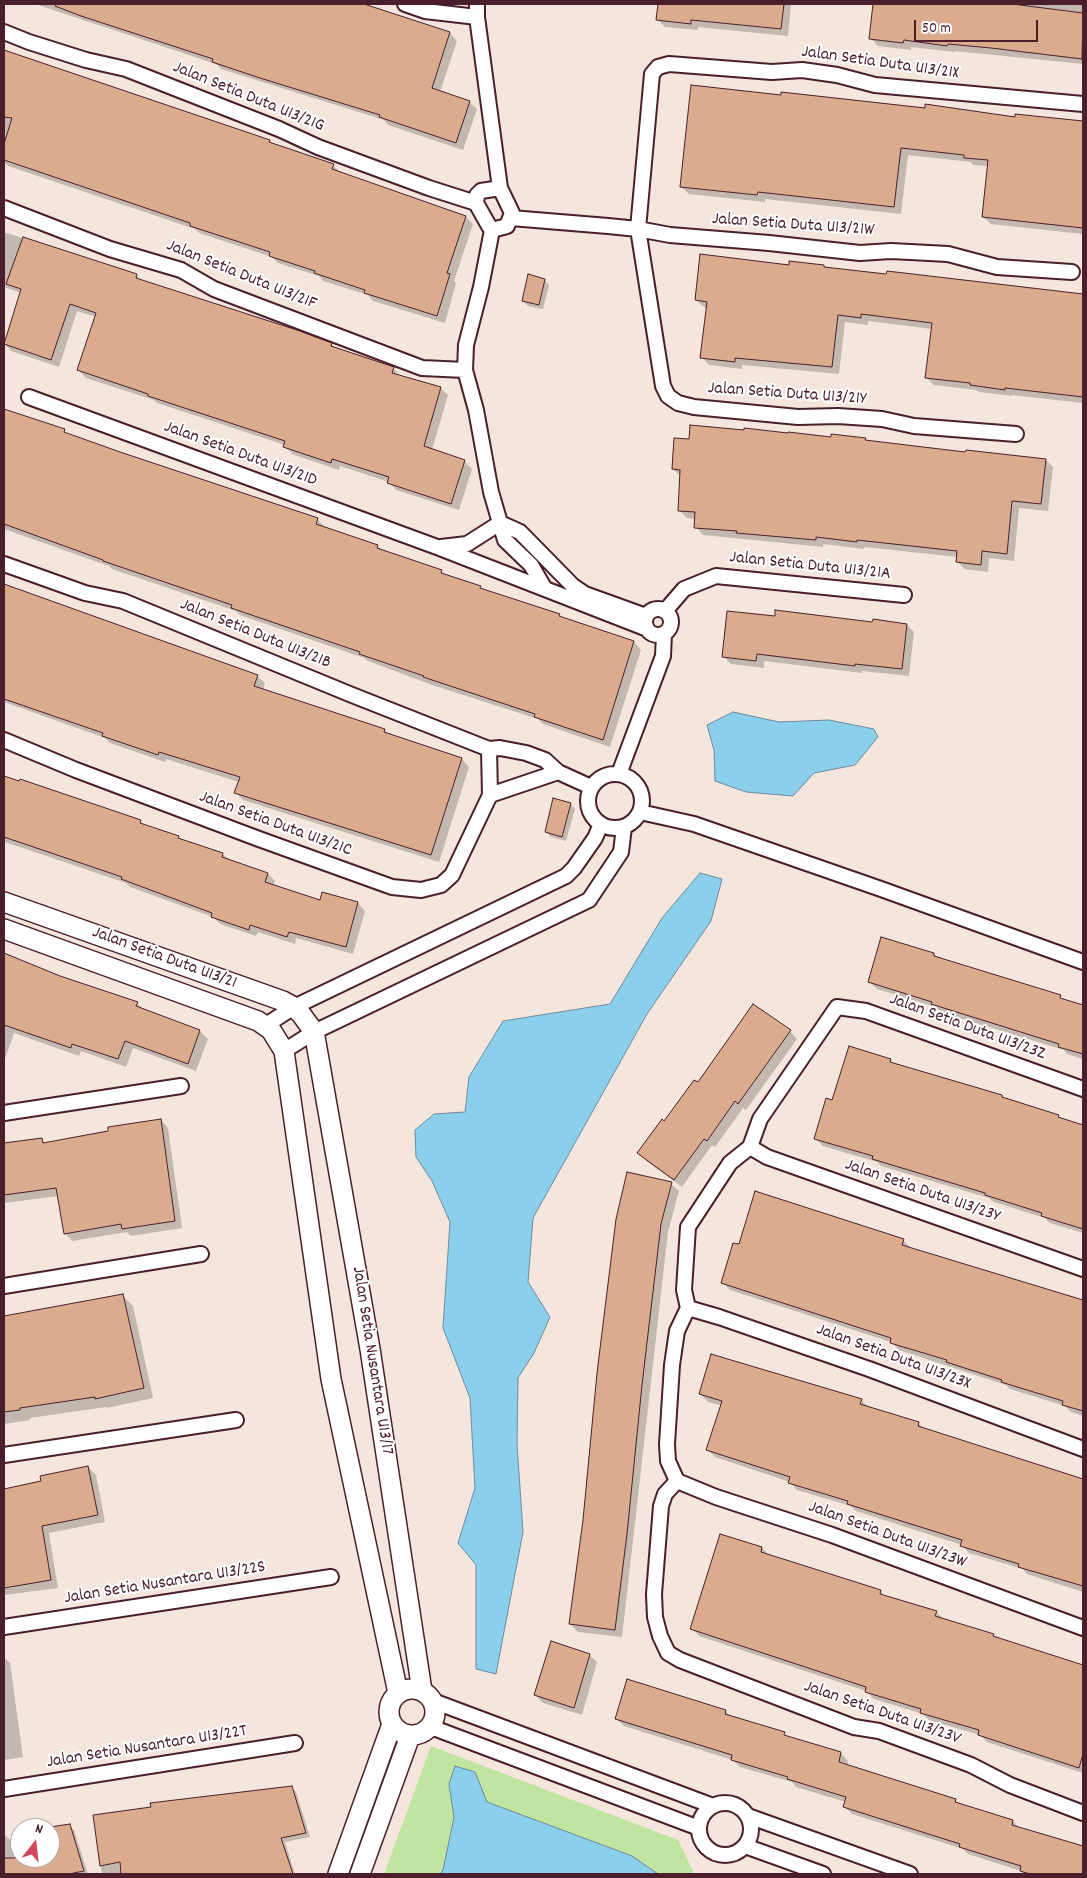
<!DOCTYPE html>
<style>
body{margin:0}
#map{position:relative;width:1087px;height:1878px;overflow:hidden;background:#f4e6dc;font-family:Dekko,sans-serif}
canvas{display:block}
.frame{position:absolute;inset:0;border:5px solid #4a1f2b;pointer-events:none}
.north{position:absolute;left:10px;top:1818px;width:50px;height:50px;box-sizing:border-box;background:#fff;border:1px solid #b7a5aa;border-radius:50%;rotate:16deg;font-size:14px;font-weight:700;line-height:20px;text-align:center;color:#4a1f2b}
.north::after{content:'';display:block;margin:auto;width:18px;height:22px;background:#d1495b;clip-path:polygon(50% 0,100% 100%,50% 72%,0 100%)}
.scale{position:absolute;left:914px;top:20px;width:124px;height:22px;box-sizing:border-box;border:2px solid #4a1f2b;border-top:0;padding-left:6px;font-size:15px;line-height:18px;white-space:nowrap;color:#4a1f2b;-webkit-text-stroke:4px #fff;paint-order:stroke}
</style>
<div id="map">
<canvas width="1087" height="1878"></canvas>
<div class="frame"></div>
<div class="north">N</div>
<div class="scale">50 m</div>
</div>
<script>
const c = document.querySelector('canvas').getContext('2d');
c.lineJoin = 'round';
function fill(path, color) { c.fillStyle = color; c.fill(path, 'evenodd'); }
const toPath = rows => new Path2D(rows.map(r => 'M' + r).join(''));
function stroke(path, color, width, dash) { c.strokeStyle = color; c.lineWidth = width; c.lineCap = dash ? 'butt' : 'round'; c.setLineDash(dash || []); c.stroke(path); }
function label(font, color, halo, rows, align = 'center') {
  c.font = font + ' Dekko,sans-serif'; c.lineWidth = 4; c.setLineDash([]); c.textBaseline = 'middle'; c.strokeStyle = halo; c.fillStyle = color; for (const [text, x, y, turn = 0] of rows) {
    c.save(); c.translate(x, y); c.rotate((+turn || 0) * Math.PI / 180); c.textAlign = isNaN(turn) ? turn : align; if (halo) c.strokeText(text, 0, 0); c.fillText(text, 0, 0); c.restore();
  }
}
fill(toPath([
 [431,1746,678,1840,693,1871,692,1874,384,1874]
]), '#c0e5a0');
const water = toPath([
 [733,712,779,722,829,720,874,729,878,737,855,765,814,773,793,796,746,792,715,781,714,750,707,725,733,712],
 [700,873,722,879,711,921,647,1014,533,1218,528,1282,550,1317,534,1353,518,1378,517,1444,523,1532,496,1674,476,1669,476,1565,458,1543,475,1488,470,1398,443,1328,450,1222,432,1181,416,1157,415,1130,434,1114,465,1112,469,1077,503,1021,610,1004,662,918,700,873],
 [455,1766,475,1772,487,1802,632,1856,658,1874,440,1874,443,1870,454,1817,449,1784,455,1766]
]);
fill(water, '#8acfeb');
stroke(water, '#70899e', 1);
fill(toPath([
 [35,4,362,4,450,33,457,41,440,92,469,102,477,109,463,150,388,125,384,120,221,69,216,64],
 [659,4,791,4,788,36,698,27,698,30,665,27,657,19],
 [874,4,1083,4,1083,64,955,51,955,52,911,47,911,50,878,46,870,38],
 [4,51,270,141,274,145,333,165,341,173,466,217,473,224,454,281,456,283,445,323,373,301,368,295,323,281,319,276,278,263,272,257,199,233,195,229,8,166,4,162],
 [782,96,1016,118,1016,116,1083,122,1083,234,991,224,983,217,989,166,973,165,971,162,908,155,901,214,765,199,765,202,689,194,681,187],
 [4,232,136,275,143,282,331,344,336,349,393,368,400,376,440,388,448,395,432,450,464,461,472,469,459,510,396,490,389,482,340,466,339,470,292,454,285,445,157,403,154,400,86,378,78,370,96,317,77,311,59,367,11,351,4,343,21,293,4,287],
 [790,266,823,266,826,268,888,276,888,272,1083,295,1083,403,1012,395,1012,396,979,392,976,390,934,385,927,378,932,329,868,321,868,325,845,322,839,374,742,365,742,369,709,365,702,357,707,308,704,307,696,300],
 [545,280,549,285,543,309,528,306,523,301],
 [4,408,8,412,64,431,69,436,318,520,325,527,377,546,383,551,441,571,447,576,480,587,484,590,559,615,563,619,634,642,641,650,610,747,543,724,538,719,432,685,368,661,364,658,240,615,236,611,112,569,109,566,4,529],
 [832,438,865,439,868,442,967,453,1046,460,1053,467,1048,511,1019,508,1014,561,989,558,988,572,965,569,957,562,958,557,864,547,864,549,823,544,823,547,703,535,696,527,696,519,687,518,679,510,681,477,673,469,690,440],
 [4,585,257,676,265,683,263,690,384,730,390,735,462,759,469,767,439,862,243,800,236,792,239,782,166,759,165,762,110,743,105,738,4,702],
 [776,618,907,625,914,632,909,676,862,671,862,673,764,661,764,668,731,664,723,656],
 [4,777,140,821,144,825,178,837,181,840,223,854,230,861,268,874,275,881,273,886,321,901,358,903,365,911,353,954,296,938,295,944,258,932,256,936,220,924,213,917,130,887,126,883,5,842,4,843],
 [570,804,575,809,566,841,551,837,546,832],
 [934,954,939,959,1060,997,1064,1001,1083,1007,1083,1059,1067,1054,1064,1050,940,1012,936,1007,877,989,869,982],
 [4,955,60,977,137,1003,145,1011,200,1031,208,1039,196,1071,133,1048,126,1067,81,1051,79,1056,14,1033,4,1062],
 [790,1031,797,1039,746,1110,743,1108,715,1147,712,1145,682,1187,646,1161,639,1153,698,1084],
 [890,1060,895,1065,1001,1096,1004,1099,1058,1116,1062,1120,1083,1127,1083,1233,1050,1223,1045,1218,994,1202,989,1198,881,1166,877,1162,823,1146,815,1138,833,1102],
 [161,1120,168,1128,182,1228,131,1236,127,1232,72,1241,65,1233,58,1196,4,1203,4,1144,42,1140,46,1144],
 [671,1184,679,1191,668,1232,622,1637,578,1632,570,1624,584,1520],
 [903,1240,911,1248,1076,1299,1083,1306,1083,1416,1071,1412,1065,1406,1010,1389,1006,1385,899,1350,891,1342,730,1290,722,1282],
 [123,1296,133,1306,153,1398,107,1408,106,1407,30,1418,30,1420,4,1424,4,1318],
 [700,1394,861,1400,870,1408,918,1423,925,1430,978,1448,1083,1481,1083,1592,1027,1574,1023,1569,969,1553,962,1545,856,1511,851,1506,797,1490,790,1482,715,1457,708,1450,722,1406,708,1402],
 [88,1467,96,1475,105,1522,49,1533,58,1588,4,1595,4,1490,42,1482],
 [762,1548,769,1555,880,1591,886,1597,936,1612,944,1619,993,1635,997,1639,1083,1666,1083,1773,987,1742,980,1735,929,1720,923,1714,874,1699,866,1691,699,1636,692,1628],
 [589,1655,597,1662,582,1715,543,1703,535,1695],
 [4,1657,10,1663,23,1757,4,1760],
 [725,1711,732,1717,784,1734,788,1737,841,1753,848,1761,847,1766,955,1800,960,1805,1013,1821,1020,1829,1083,1851,1083,1874,1025,1874,1021,1871,968,1854,963,1849,852,1814,845,1807,846,1802,796,1787,792,1782,740,1767,733,1760,624,1726,616,1718],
 [291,1787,296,1792,310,1837,285,1842,295,1874,102,1874,94,1816],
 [69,1826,74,1830,88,1874,39,1874,36,1858,50,1858,49,1828],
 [6,1836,13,1843,23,1874,4,1874,4,1837]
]), '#0003');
const building = toPath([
 [56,4,364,4,450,32,432,88,470,101,456,143,379,117,380,115,260,78,212,62,213,59,81,16,55,6,56,4],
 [658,4,784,4,781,29,691,20,691,24,656,20,658,4],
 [873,4,1012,4,1083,13,1082,59,991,48,948,44,947,46,904,40,903,43,869,39,873,4],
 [4,50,270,140,269,142,334,164,332,169,466,216,447,273,450,274,437,316,364,293,365,290,314,273,315,271,269,256,270,252,190,226,190,223,4,160,4,144,12,118,4,117,4,50],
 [691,85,781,95,781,92,925,108,925,104,1015,117,1015,114,1083,121,1083,228,982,217,988,160,964,158,964,155,901,148,894,207,758,192,757,195,680,187,691,85],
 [23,237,137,274,136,278,300,331,332,343,331,346,394,367,392,373,441,387,424,446,465,460,451,504,387,483,389,477,332,459,331,463,283,447,285,441,148,396,148,394,77,370,96,313,70,304,51,360,4,344,21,289,6,284,23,237],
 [700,254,789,265,789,261,824,265,824,267,886,274,887,271,1083,294,1083,397,1005,388,1005,390,970,385,970,383,925,378,932,323,861,314,861,318,838,315,832,367,735,358,735,362,700,358,707,302,695,300,700,254],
 [528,274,545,279,539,305,522,301,528,274],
 [4,409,65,429,64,432,120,452,318,518,316,524,378,545,377,548,442,570,441,573,481,586,480,588,560,614,559,616,634,641,603,740,534,717,535,714,423,677,424,676,359,654,360,652,231,608,232,605,103,561,103,560,4,524,4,409],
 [690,425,744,430,744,428,788,433,788,432,831,437,831,434,866,438,865,440,965,452,966,450,1046,459,1041,504,1012,501,1007,554,982,551,981,565,956,562,957,551,857,540,857,542,816,537,816,540,736,533,737,531,694,528,695,512,678,511,680,470,672,469,674,438,689,439,690,425],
 [4,584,258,675,254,686,385,729,384,732,462,758,431,855,234,793,240,777,159,752,158,755,102,736,103,733,4,699,4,584],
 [775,610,872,622,873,619,907,624,902,669,855,664,855,666,757,654,756,661,722,657,727,611,775,616,775,610],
 [4,776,19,781,20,779,141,820,140,823,179,836,178,838,223,853,222,857,268,873,265,882,320,900,322,892,358,902,346,947,289,932,287,937,250,925,249,930,211,917,212,913,121,879,122,877,4,837,4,776],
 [553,798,571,803,562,837,545,832,553,798],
 [881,937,934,953,934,956,1061,995,1060,998,1083,1005,1083,1054,1058,1047,1059,1044,931,1004,932,1002,868,982,881,937],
 [4,953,60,976,138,1002,136,1006,200,1030,188,1064,125,1041,118,1059,72,1044,71,1048,4,1025,4,953],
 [753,1004,791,1030,738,1104,735,1101,707,1141,704,1139,674,1180,637,1153,662,1119,664,1121,694,1080,698,1082,753,1004],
 [849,1046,891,1059,890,1062,1002,1095,1002,1097,1059,1115,1058,1117,1083,1125,1083,1229,1041,1216,1042,1213,985,1195,985,1193,872,1159,873,1156,814,1139,826,1098,832,1100,849,1046],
 [161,1119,175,1221,122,1229,121,1224,64,1234,56,1188,4,1195,4,1143,42,1138,43,1143,108,1131,108,1127,161,1119],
 [627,1172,672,1182,661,1224,642,1385,627,1534,615,1630,569,1624,583,1520,597,1373,616,1219,627,1172],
 [755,1191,904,1239,902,1245,1083,1300,1083,1411,1062,1405,1063,1401,1001,1382,1002,1380,946,1362,947,1360,890,1343,891,1338,721,1283,733,1243,739,1244,755,1191],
 [123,1294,144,1388,95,1399,95,1397,20,1408,20,1410,4,1412,4,1316,123,1294],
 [711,1354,862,1399,860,1404,919,1422,918,1426,1083,1479,1083,1586,1018,1567,1019,1564,960,1546,962,1540,847,1504,848,1501,788,1483,790,1477,706,1450,722,1401,699,1394,711,1354],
 [88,1466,98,1515,42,1526,51,1580,4,1588,4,1489,41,1481,40,1476,88,1466],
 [720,1534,762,1547,761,1552,881,1590,880,1594,937,1611,935,1616,994,1634,993,1636,1083,1665,1083,1754,1079,1768,978,1735,979,1730,920,1713,921,1709,865,1692,866,1687,690,1629,720,1534],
 [551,1641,590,1654,574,1708,534,1695,551,1641],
 [627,1679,726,1710,725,1714,785,1732,784,1735,841,1752,839,1762,956,1799,955,1802,1013,1820,1012,1825,1083,1846,1083,1874,1030,1874,1020,1871,1021,1866,959,1847,960,1844,843,1807,846,1797,787,1779,788,1777,731,1760,732,1755,615,1719,627,1679],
 [292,1786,306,1833,281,1838,293,1874,121,1874,120,1862,100,1866,93,1815,151,1807,150,1803,292,1786],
 [70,1824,84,1871,69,1874,4,1874,4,1858,50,1858,50,1827,70,1824]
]);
fill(building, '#daab8c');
stroke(building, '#4a1f2b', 1);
const street = toPath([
 [405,4,425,11,477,17],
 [477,4,477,17,500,188],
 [4,32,29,42,86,60,126,69,279,129,318,147,429,188,476,203],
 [500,188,512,213,507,226,492,230,489,226,476,203,477,195,481,191,500,188],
 [4,208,110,249,181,270,214,289,422,368,465,370],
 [511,218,608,226,638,229,670,235,769,243,860,253,891,251,948,254,997,267,1072,272],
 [492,230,481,287,466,345,465,370,476,410,491,492,505,540,531,565,545,589,645,628],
 [29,397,437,547,545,589],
 [1016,434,914,426,882,419,838,416,798,417,694,407,678,403,668,396,663,386,638,229,652,74,658,67,669,64,772,72,802,70,837,75,875,85,1083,104],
 [500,523,520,532,573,586,585,594,646,616],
 [441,547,467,544,500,523],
 [4,564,85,593,123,601,352,695,489,749,500,748,526,753,545,760,558,772,591,787],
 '645 622a13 13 0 1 1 26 0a13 13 0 1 1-26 0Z',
 [665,611,684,589,716,576,904,595],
 [4,740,76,770,259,839,392,887,421,890,441,885,452,875,490,795,489,749],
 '588 801a27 27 0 1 1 54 0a27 27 0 1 1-54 0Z',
 [619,774,663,656,664,634],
 [490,795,558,772],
 [640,812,694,824,881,889,1083,962],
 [266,1025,294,1007,566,876,574,868,595,838,601,824],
 [284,1051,314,1032,589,900,621,852,624,827],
 [4,1113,181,1086],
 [750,1147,767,1157,1083,1269],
 [4,1286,201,1254],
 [688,1308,719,1317,869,1369,1083,1449],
 [4,1455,236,1420],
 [677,1481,668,1461,667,1444,672,1365,677,1331,688,1308,684,1290,688,1227,730,1163,750,1147,760,1119,837,1007,866,1011,1083,1089],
 [677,1481,665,1494,661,1506,654,1594,655,1617,660,1636,668,1653,680,1660,854,1727,879,1731,971,1765,1010,1785,1083,1813],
 [677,1481,716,1497,832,1535,1083,1628],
 [4,1627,331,1577],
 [433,1701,713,1806],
 [431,1727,699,1828],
 [4,1789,295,1743],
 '699 1829a26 26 0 1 1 52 0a26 26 0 1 1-52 0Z',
 [748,1816,910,1874],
 [745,1846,823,1874]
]);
const secondary = toPath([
 [4,902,283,1001,294,1007,301,1014,312,1029,315,1037,370,1349,422,1691],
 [4,929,258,1021,271,1030,284,1051,331,1379,398,1693],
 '389 1712a23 23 0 1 1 46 0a23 23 0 1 1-46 0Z',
 [338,1874,392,1724],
 [360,1874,410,1736]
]);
stroke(street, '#4a1f2b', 18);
stroke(secondary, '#4a1f2b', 22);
stroke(street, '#fff', 14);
stroke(secondary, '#fff', 19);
label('18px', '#4a1f2b', '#fff', [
 ["Jalan Setia Duta U13/21X",880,64,8],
 ["Jalan Setia Duta U13/21G",248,98,22],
 ["Jalan Setia Duta U13/21W",793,226,4],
 ["Jalan Setia Duta U13/21F",241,276,22],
 ["Jalan Setia Duta U13/21Y",787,395,4],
 ["Jalan Setia Duta U13/21D",240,455,20],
 ["Jalan Setia Duta U13/21A",810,567,6],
 ["Jalan Setia Duta U13/21B",255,635,22],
 ["Jalan Setia Duta U13/21C",275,825,20],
 ["Jalan Setia Duta U13/21",164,959,20],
 ["Jalan Setia Duta U13/23Z",967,1028,20],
 ["Jalan Setia Duta U13/23Y",922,1192,19],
 ["Jalan Setia Duta U13/23X",893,1358,20],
 ["Jalan Setia Nusantara U13/17",371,1361,81],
 ["Jalan Setia Duta U13/23W",887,1536,20],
 ["Jalan Setia Nusantara U13/22S",165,1584,-9],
 ["Jalan Setia Duta U13/23V",882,1714,19],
 ["Jalan Setia Nusantara U13/22T",147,1748,-9]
]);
</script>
